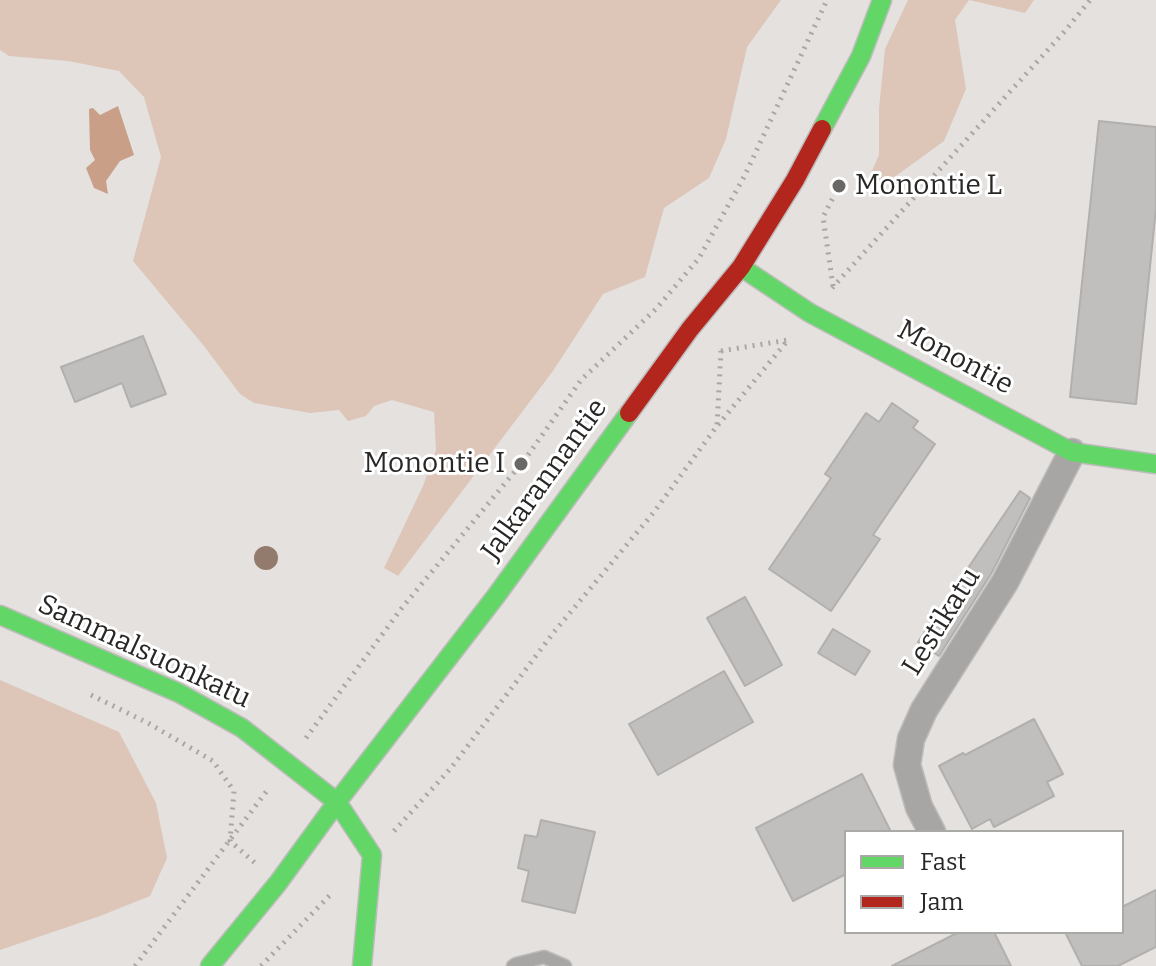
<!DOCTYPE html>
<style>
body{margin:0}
#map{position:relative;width:1156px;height:966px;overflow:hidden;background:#e4e1df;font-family:Bitter,serif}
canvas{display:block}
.legend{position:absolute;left:844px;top:830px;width:280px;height:104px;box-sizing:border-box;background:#fff;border:2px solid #a9a9a8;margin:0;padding:10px 14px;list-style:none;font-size:24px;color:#292726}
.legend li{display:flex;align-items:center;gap:16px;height:40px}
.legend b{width:40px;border:2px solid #a9a9a8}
</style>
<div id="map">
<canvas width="1156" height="966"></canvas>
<ul class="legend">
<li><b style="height:10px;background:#63d668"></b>Fast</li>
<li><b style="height:10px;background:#b3261e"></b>Jam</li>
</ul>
</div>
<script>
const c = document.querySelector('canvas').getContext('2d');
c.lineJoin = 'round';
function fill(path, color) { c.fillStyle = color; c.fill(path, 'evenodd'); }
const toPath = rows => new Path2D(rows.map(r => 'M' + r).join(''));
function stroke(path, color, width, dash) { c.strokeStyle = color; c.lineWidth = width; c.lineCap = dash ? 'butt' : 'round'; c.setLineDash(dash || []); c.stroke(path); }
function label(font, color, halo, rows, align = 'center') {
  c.font = font + ' Bitter,serif'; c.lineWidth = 6; c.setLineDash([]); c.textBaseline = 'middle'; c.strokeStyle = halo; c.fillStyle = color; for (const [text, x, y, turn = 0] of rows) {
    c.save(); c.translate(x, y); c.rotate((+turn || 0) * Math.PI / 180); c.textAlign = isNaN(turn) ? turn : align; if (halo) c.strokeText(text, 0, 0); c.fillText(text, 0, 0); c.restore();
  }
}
fill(toPath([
 [0,0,781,0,747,47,726,139,709,178,664,208,645,277,603,294,553,371,398,576,384,568,423,486,436,450,434,412,392,400,374,406,366,416,348,421,339,410,310,413,254,403,240,394,204,346,133,261,161,157,144,97,119,71,68,61,9,56,0,50],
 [908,0,1034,0,1025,13,969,0,955,20,966,89,944,141,882,186,871,173,879,155,879,108,885,49],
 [0,680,119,732,156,803,167,858,150,896,100,916,0,950]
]), '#ddc6b8');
fill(toPath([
 [118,106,134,155,120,161,106,181,108,194,94,188,86,168,95,160,90,150,89,109,93,108,100,115]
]), '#c99f88');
const building = toPath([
 [1099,121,1156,127,1156,208,1136,404,1070,397,1099,121],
 [143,336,166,394,131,407,122,383,75,402,61,367,143,336],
 [892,403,918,421,913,428,935,444,873,535,880,539,831,611,769,569,831,478,825,474,866,413,879,422,892,403],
 [1020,491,1030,498,991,574,939,656,918,642,1020,491],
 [745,597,782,665,745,686,707,618,745,597],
 [833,629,870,651,855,675,818,653,833,629],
 [724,671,753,722,658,775,629,724,724,671],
 [1034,719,1063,774,1047,782,1054,796,994,827,990,819,972,829,939,766,963,753,965,755,1034,719],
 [862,774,891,832,846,832,846,874,793,901,756,828,862,774],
 [541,820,595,832,575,913,522,901,529,871,518,868,525,835,537,837,541,820],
 [1156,890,1156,947,1118,966,1082,966,1065,932,1122,932,1122,907,1156,890],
 [959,932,994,932,1011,966,892,966,959,932]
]);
fill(building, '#c1bfbe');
stroke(building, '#b1b0ae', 2);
const lane = toPath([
 [513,966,516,964,544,957,565,966]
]);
const street = toPath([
 [932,832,919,807,907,765,911,739,924,710,1005,582,1072,452]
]);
const fast = toPath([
 [822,129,861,56,882,0],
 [741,267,810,313,1072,452,1156,464],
 [0,615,179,693,242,728,337,802,372,855,362,966],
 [210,966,278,883,337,802,496,596,629,413]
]);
const jam = toPath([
 [629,413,690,329,741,267,795,180,822,129]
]);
stroke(lane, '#bebcbb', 15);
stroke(street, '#bebcbb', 29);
stroke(fast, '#bebcbb', 21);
stroke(jam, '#bebcbb', 21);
stroke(toPath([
 [833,286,823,217,839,186],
 [832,288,1065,31,1090,0],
 [721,351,788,340,789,338],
 [718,425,788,340],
 [91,695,148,723,213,761,234,791,230,841,255,863],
 [306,738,401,609,526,458,581,380,656,309,699,258,745,175,827,0],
 [394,831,451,768,554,632,654,512,717,426,721,351,717,349],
 [135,966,269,788],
 [261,966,333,892]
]), '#a8a7a7', 5, [2, 6]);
stroke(lane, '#a8a6a4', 12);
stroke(street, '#a8a6a4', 26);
stroke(fast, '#63d668', 18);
stroke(jam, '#b3261e', 18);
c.fillStyle = '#927b6c';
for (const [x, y] of [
 [266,558]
]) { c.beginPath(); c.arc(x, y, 12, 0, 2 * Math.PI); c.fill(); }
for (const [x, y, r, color] of [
 [839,186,8,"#6a6867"],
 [521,464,8,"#6a6867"]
]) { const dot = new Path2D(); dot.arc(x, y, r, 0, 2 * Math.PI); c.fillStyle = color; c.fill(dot); stroke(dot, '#fff', 3); }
label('28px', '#292726', '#fff', [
 ["Monontie L",855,186],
 ["Monontie I",505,464,"right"]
], 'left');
label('28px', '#292726', '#fff', [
 ["Monontie",955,358,28],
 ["Jalkarannantie",545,480,-54],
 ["Lestikatu",942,622,-58],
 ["Sammalsuonkatu",144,652,25]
]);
</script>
